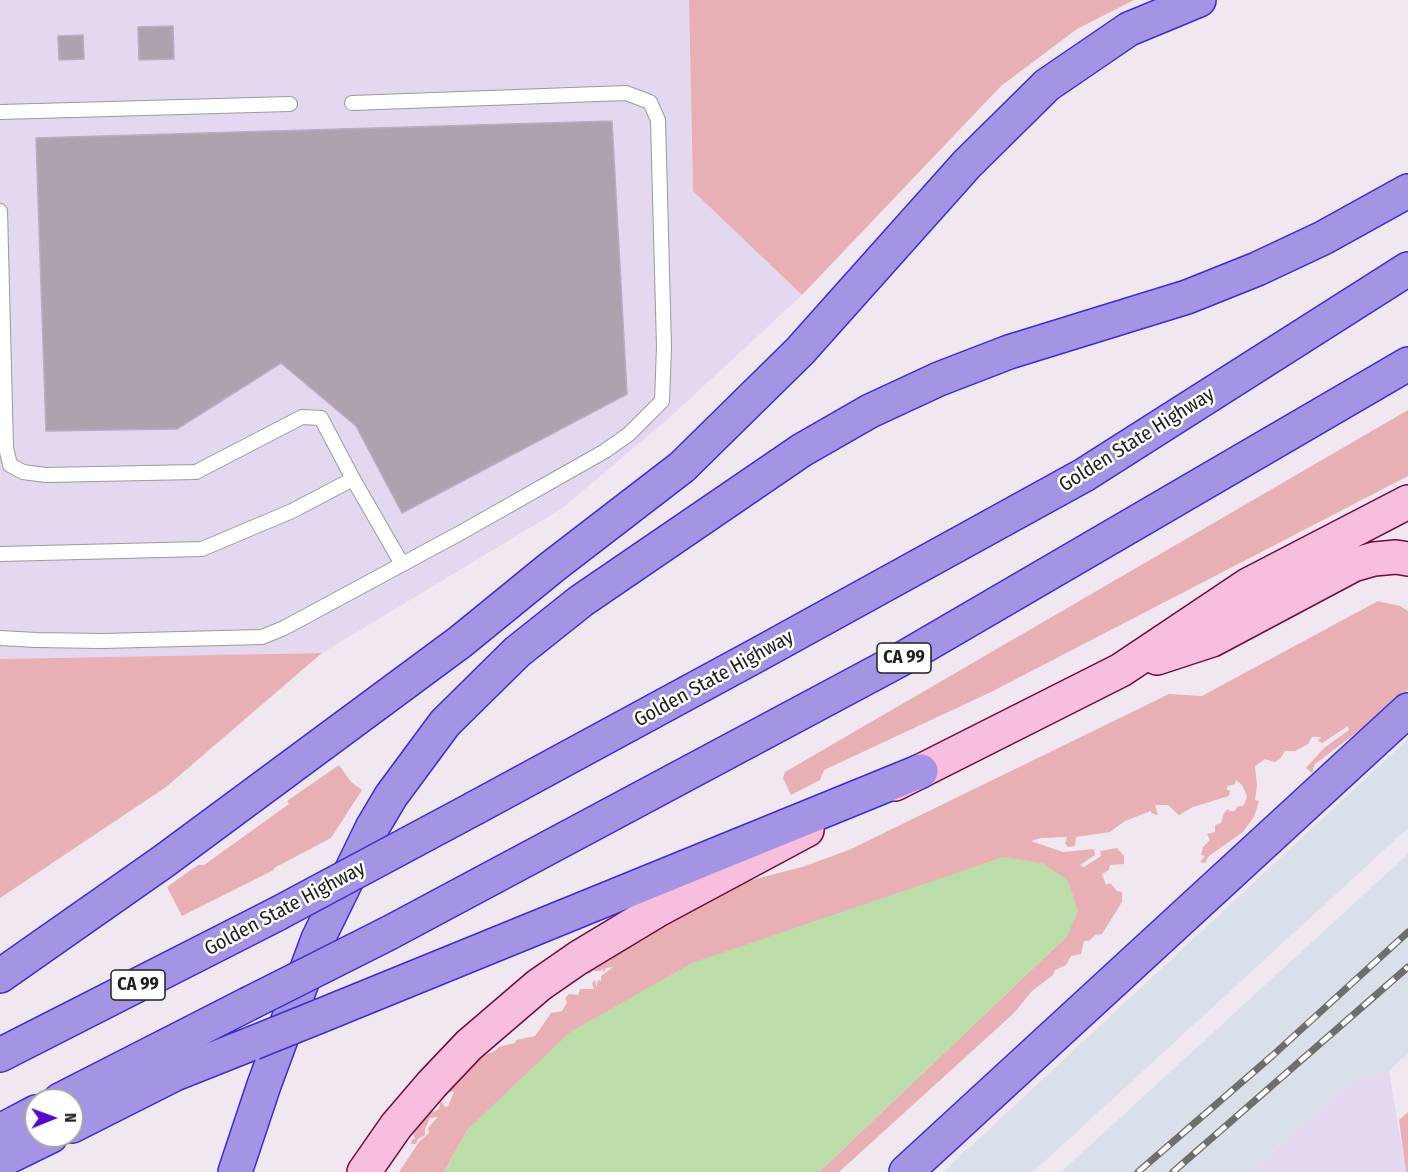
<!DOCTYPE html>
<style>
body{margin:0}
#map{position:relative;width:1408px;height:1172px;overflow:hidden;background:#f0e7f0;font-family:"Fira Sans Condensed",sans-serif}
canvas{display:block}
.north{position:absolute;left:24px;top:1088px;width:60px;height:60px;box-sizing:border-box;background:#fff;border:2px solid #a6a6a6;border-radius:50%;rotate:89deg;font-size:16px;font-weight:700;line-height:24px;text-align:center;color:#202020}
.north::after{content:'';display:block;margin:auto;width:21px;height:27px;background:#5608c9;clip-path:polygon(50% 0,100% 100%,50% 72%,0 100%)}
</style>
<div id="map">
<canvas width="1408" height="1172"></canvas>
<div class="north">N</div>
</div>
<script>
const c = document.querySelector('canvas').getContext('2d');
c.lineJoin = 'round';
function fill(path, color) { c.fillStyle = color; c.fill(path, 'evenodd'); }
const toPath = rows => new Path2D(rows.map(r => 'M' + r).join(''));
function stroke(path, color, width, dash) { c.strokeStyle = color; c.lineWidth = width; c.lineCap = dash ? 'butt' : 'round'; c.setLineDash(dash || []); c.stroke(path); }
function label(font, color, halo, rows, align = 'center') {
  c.font = font + ' "Fira Sans Condensed",sans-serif'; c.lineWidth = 5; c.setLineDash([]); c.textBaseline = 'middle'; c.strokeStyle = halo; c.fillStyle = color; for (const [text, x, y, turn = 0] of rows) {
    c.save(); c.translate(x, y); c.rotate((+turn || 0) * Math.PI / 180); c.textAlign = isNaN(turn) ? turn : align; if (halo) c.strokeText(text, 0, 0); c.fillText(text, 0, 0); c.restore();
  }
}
fill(toPath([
 [0,0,689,0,693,191,802,295,668,419,561,509,322,653,0,659],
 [1389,1071,1406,1172,1251,1172,1347,1083]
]), '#e3d8f0');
fill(toPath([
 [1408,739,1408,828,1033,1172,943,1172],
 [1408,854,1408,1053,1389,1071,1347,1083,1251,1172,1061,1172]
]), '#dae0e9');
fill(toPath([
 [689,0,1134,0,1077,29,1001,86,802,295,693,191],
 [1408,410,1408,476,991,692,824,770,820,780,791,795,783,778,785,772],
 [1378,601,1400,606,1408,611,1408,690,1360,730,1315,764,1312,773,1306,768,1324,748,1349,730,1348,726,1322,743,1318,741,1321,737,1312,737,1308,744,1295,751,1285,751,1280,759,1274,762,1265,759,1255,766,1257,786,1255,800,1259,801,1254,817,1243,832,1209,856,1205,863,1200,862,1205,856,1201,855,1203,847,1210,840,1207,834,1215,832,1215,825,1221,823,1224,813,1228,809,1230,811,1235,811,1237,807,1244,805,1247,796,1242,785,1236,780,1235,784,1228,786,1226,789,1230,791,1229,796,1193,807,1179,815,1168,805,1155,805,1158,815,1151,813,1151,811,1125,821,1110,832,1076,837,1075,846,1068,847,1065,843,1067,837,1041,838,1031,841,1063,852,1094,849,1095,855,1080,865,1084,867,1101,856,1100,851,1117,848,1124,856,1124,864,1110,865,1109,870,1102,874,1106,885,1110,883,1117,891,1122,892,1122,902,1102,934,1095,935,1089,941,1084,941,1081,954,1071,956,1066,965,1055,970,1053,975,1032,991,1014,1013,839,1172,819,1172,1067,936,468,1129,444,1172,399,1172,419,1142,429,1133,428,1128,438,1117,430,1118,425,1129,425,1135,418,1139,416,1144,411,1144,412,1139,415,1139,413,1132,432,1110,434,1112,439,1109,440,1102,442,1102,445,1107,448,1106,454,1092,448,1091,482,1056,495,1051,499,1047,515,1043,516,1040,535,1036,551,1013,562,1011,567,1002,565,998,569,994,578,995,580,989,594,989,592,983,595,980,597,988,597,982,599,980,601,981,601,976,613,967,606,968,604,972,602,969,601,971,593,971,588,975,590,968,625,944,640,942,691,909,722,892,752,880,802,867,849,850,1169,694,1202,696],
 [322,653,166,787,0,898,0,659],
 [339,765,351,782,362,790,331,838,274,868,274,870,182,916,167,887,198,865,204,865,289,804,287,801],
 [1408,1112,1408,1172,1406,1172,1399,1120]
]), '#e8b0b5');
fill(toPath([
 [1003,857,1042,863,1068,880,1078,911,1067,936,819,1172,444,1172,468,1129,570,1032,692,963]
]), '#bcdcaa');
const building = toPath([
 [173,26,174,59,139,60,138,27,173,26],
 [83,35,84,59,59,60,58,36,83,35],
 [612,121,627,394,402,513,356,426,281,363,177,429,46,431,36,138,612,121]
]);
fill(building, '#ada3af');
stroke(building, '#beaac2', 1.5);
const service = toPath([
 [0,112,290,104],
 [0,211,6,447,10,465,23,472,46,475,196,472,302,417,321,418,353,479,292,511,202,549,0,554],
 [353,479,402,564],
 [0,638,36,640,102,641,262,637,284,628,462,532,605,451,629,434,662,401,664,347,658,120,650,102,626,93,352,103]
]);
const secondary = toPath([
 [1157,658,1212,640,1353,565,1374,559,1396,557,1408,559],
 [895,784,1121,670,1248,585,1408,502],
 [364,1172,396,1126,432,1084,469,1045,539,985,578,958,656,911,807,830]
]);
const motorway = toPath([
 [475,808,759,654,1084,475,1408,269],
 [389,933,907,656,1408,364],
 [0,976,164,861,460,642,552,567,682,467,800,351,967,164,1047,85,1129,29,1199,0],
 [320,1016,921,771],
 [0,1055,277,914],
 [60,1100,248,1004],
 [72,1126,175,1074,253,1043],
 [0,1131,36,1112],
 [0,1161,51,1136],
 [235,1172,264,1085,318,939,372,828,391,796,445,723,517,652,581,601,802,450,870,411,939,379,1009,352,1187,297,1257,269,1323,238,1408,191],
 [906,1172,1408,710]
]);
stroke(service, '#9a9a9a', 16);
stroke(secondary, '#75093e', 36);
stroke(motorway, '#392ed4', 36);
stroke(service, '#fff', 14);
stroke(secondary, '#f7bedd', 33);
stroke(motorway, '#a593e4', 33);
const rail = toPath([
 [1138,1172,1272,1056,1408,932],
 [1173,1172,1408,967]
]);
stroke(rail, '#6e6e6e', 7);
stroke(rail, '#fff', 4.5, [14]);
const motorwayBridge = toPath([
 [277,914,475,808],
 [248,1004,389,933],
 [253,1043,320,1016]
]);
stroke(motorwayBridge, '#392ed4', 36, []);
stroke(motorwayBridge, '#a593e4', 33);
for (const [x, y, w] of [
 [904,658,54],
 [138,985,54]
]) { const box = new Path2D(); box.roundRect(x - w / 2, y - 15, w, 30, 4.5); c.fillStyle = '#fff'; c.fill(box); stroke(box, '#202020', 1.5); }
label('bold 18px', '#202020', null, [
 ["CA 99",904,658],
 ["CA 99",138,985]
]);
label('20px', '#202020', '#fff', [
 ["Golden State Highway",1137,440,-32],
 ["Golden State Highway",714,679,-29],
 ["Golden State Highway",285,909,-28]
]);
</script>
